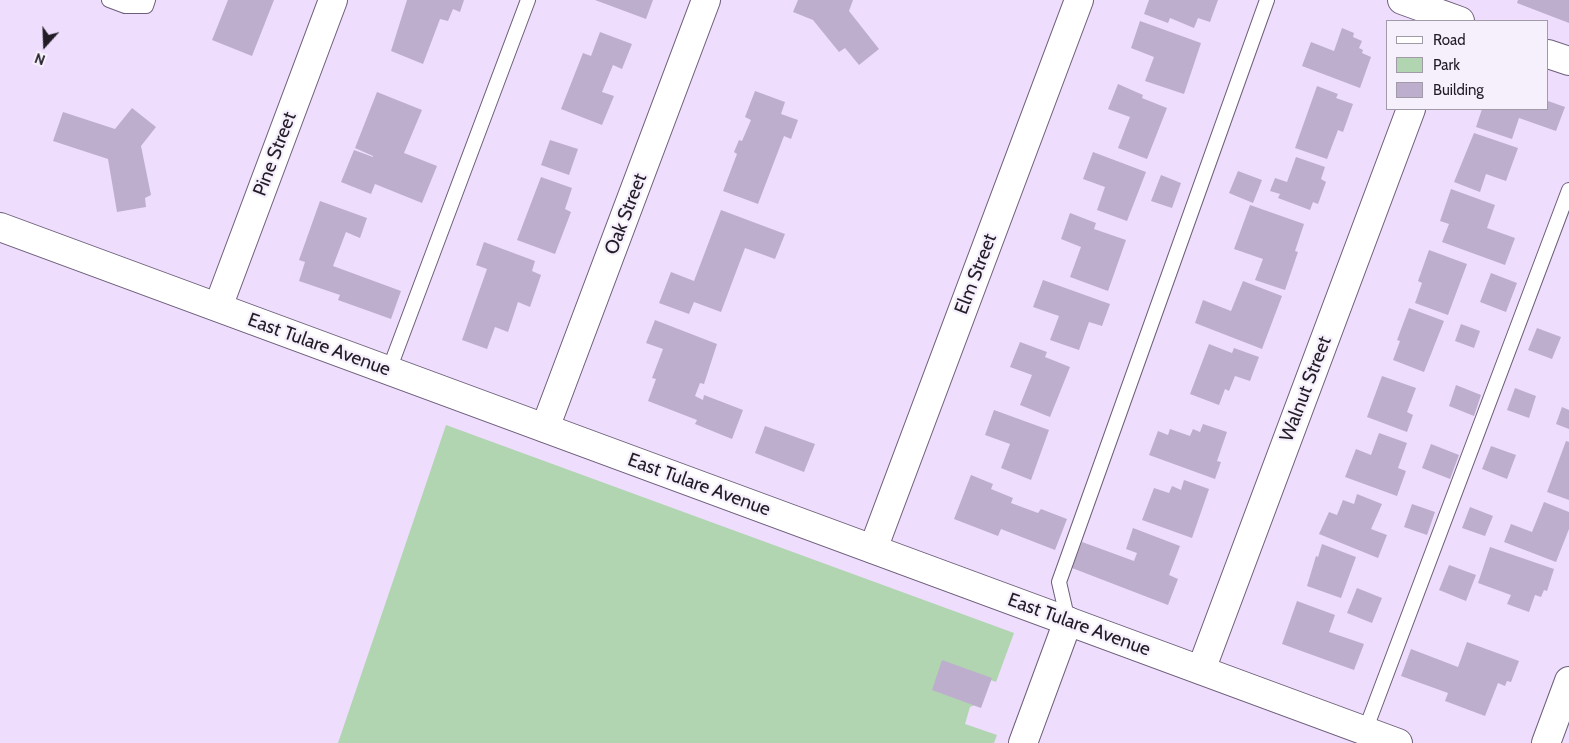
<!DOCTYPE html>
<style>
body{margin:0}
#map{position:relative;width:1569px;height:743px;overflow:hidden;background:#eeddfd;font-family:Cabin,sans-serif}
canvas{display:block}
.legend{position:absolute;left:1386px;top:20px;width:162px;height:90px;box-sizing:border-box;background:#f6effc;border:1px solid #a19ba7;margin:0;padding:6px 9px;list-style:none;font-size:15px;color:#221c27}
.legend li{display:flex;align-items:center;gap:10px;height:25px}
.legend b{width:25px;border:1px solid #a19ba7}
.north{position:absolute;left:20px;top:20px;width:50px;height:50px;-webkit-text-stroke:4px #f6effc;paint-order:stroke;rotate:200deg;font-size:14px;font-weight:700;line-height:20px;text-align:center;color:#221c27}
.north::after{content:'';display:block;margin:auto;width:18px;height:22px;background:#221c27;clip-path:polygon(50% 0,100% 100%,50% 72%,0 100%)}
</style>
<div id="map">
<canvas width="1569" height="743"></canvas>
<ul class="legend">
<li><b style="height:6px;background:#fff"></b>Road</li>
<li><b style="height:14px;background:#b0d5b0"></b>Park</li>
<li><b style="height:14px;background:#beaecd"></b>Building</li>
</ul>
<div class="north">N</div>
</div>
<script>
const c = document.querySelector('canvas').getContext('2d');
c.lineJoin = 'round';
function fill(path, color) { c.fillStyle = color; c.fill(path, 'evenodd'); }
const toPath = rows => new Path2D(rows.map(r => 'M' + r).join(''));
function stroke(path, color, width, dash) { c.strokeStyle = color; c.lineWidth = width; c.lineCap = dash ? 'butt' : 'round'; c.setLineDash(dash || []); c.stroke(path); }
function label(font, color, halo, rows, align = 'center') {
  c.font = font + ' Cabin,sans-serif'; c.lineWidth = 4.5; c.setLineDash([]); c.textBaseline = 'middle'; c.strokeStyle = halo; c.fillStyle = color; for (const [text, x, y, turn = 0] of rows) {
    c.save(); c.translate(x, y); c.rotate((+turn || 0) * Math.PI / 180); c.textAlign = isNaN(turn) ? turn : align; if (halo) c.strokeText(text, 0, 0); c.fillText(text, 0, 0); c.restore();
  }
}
fill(toPath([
 [446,425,1014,633,996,682,944,662,977,704,970,707,965,724,997,735,994,743,338,743]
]), '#b0d5b0');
fill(toPath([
 [228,0,274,0,252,56,212,40],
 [407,0,464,0,460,12,453,9,448,21,440,19,423,64,391,51],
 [595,0,653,0,646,19],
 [798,0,853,0,849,11,879,49,859,65,845,48,839,52,813,20,793,12],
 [1149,0,1218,0,1210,22,1198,18,1194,28,1170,18,1168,23,1144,14],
 [1518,0,1569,0,1569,23,1517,3],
 [1140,21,1201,43,1184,94,1145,81,1154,57,1131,48],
 [1342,28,1354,33,1353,37,1362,41,1359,48,1363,50,1362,53,1371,57,1360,88,1302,66,1311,42,1334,51],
 [600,32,632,44,622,69,613,65,602,92,614,96,602,125,561,109,583,53,591,56],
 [1118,84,1143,95,1142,98,1167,108,1147,159,1118,148,1130,117,1108,109],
 [1317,86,1338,94,1336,98,1353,104,1343,132,1338,130,1327,159,1295,148],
 [755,91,785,102,781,114,798,120,791,139,784,136,758,204,723,191,737,154,734,152,739,140,742,141,751,120,745,117],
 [377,92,422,110,404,153,437,166,422,203,375,184,371,194,341,182,354,150,373,157,373,156,355,148],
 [1548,101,1565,107,1556,131,1519,118,1512,139,1476,127,1482,109,1548,109],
 [132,108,156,127,141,146,151,195,145,198,146,207,117,212,108,159,53,141,63,112,115,129],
 [1474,133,1518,148,1506,181,1486,174,1480,192,1454,182],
 [550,140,578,149,569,175,541,165],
 [1093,152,1146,172,1127,221,1097,210,1105,187,1083,179],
 [1296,157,1325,167,1321,179,1326,182,1318,204,1313,202,1310,210,1278,198,1280,194,1270,191,1275,178,1287,182],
 [1238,171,1262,180,1253,203,1229,193],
 [1161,175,1181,183,1172,208,1151,201],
 [541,177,572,188,565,209,571,212,555,254,517,240],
 [1451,189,1495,205,1487,228,1515,238,1505,265,1442,242,1449,224,1440,221],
 [320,201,367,218,360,238,346,232,333,266,401,291,391,319,338,300,340,295,299,281,305,262,299,260],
 [1250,205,1304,224,1295,251,1298,252,1285,290,1255,280,1263,259,1234,249],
 [721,210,785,234,775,259,745,248,721,312,694,302,689,314,659,303,671,272,694,281],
 [1070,213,1096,223,1094,229,1126,240,1108,291,1070,277,1081,247,1061,239],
 [484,242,535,261,532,271,541,275,530,307,518,302,508,332,495,327,487,349,462,340,487,269,476,265],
 [1429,250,1467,264,1448,315,1415,303,1422,283,1418,281],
 [1491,273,1517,283,1506,312,1480,302],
 [1043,280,1110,304,1102,326,1089,322,1079,350,1050,340,1059,316,1033,307],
 [1243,281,1282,296,1262,349,1195,323,1203,300,1231,311],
 [1409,308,1444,321,1424,372,1393,360,1400,341,1397,340],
 [655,320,717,344,704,384,700,383,695,396,703,400,704,395,743,410,732,439,695,424,697,420,648,401,656,379,652,378,663,349,646,343],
 [1461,324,1480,331,1474,348,1455,341],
 [1537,328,1561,337,1552,359,1528,350],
 [1020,342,1047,352,1045,357,1070,367,1050,417,1020,405,1032,375,1010,367],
 [1209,344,1232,353,1234,348,1259,357,1250,381,1235,376,1229,391,1225,389,1219,405,1190,394],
 [1382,376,1416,388,1407,412,1413,415,1407,432,1367,417],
 [1456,385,1481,395,1474,416,1449,406],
 [1515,388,1536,396,1529,418,1507,410],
 [1562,407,1569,410,1569,429,1556,424],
 [994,410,1049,430,1031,480,1001,468,1010,444,985,435],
 [1203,424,1227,432,1217,461,1221,462,1215,479,1149,455,1158,431,1168,435,1170,429,1190,436,1193,429,1200,432],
 [765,426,815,444,804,472,755,453],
 [1379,433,1407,443,1398,468,1406,471,1397,496,1345,477,1356,449,1371,455],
 [1566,441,1569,442,1569,500,1547,492],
 [1431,444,1459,455,1450,479,1422,468],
 [1491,446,1516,455,1507,479,1482,469],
 [971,475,993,484,991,489,1013,498,1011,503,1038,513,1041,509,1067,519,1055,550,1001,529,998,536,954,519],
 [1184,480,1209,489,1192,538,1142,520,1154,488,1169,493,1172,486,1181,490],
 [1357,494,1382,504,1371,529,1387,535,1378,558,1319,534,1329,512,1337,515,1343,500,1354,504],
 [1544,502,1569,512,1569,529,1556,562,1504,542,1511,524,1532,532],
 [1412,504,1435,512,1427,535,1404,527],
 [1470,507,1493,516,1485,536,1462,528],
 [1133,528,1180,546,1169,575,1178,579,1168,605,1072,568,1082,542,1134,561,1137,553,1126,549],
 [1322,544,1356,557,1341,598,1307,586,1316,556,1318,557],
 [1490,547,1554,569,1547,591,1544,590,1541,597,1535,595,1529,612,1507,604,1511,595,1478,583],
 [1449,565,1476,575,1466,601,1439,590],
 [1357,588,1382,598,1372,623,1347,613],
 [1297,601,1335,615,1329,632,1364,644,1354,670,1282,644],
 [1467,642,1519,661,1511,682,1507,681,1505,686,1498,683,1485,716,1445,701,1448,693,1401,676,1411,649,1458,667],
 [942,660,992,678,981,708,932,690]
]), '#beaecd');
const lane = toPath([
 [109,0,125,6,146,6,148,0],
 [389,370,528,0],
 [1068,621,1059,582,1267,0],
 [1365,731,1569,190]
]);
const street = toPath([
 [1402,0,1460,21],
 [1548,54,1569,61],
 [218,307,333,0],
 [545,428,706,0],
 [873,549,1079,0],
 [1201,670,1411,109],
 [1023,743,1068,621],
 [1546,743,1569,681]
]);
const secondary = toPath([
 [0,227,1398,743]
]);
stroke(lane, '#6c5e79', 16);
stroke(street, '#6c5e79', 30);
stroke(secondary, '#6c5e79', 30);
stroke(lane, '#fff', 14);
stroke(street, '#fff', 28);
stroke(secondary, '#fff', 28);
label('19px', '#221c27', '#f6effc', [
 ["Pine Street",275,154,-69],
 ["Oak Street",626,214,-69],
 ["Elm Street",976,274,-69],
 ["East Tulare Avenue",319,345,20],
 ["Walnut Street",1306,389,-69],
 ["East Tulare Avenue",699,485,20],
 ["East Tulare Avenue",1079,625,20]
]);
</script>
